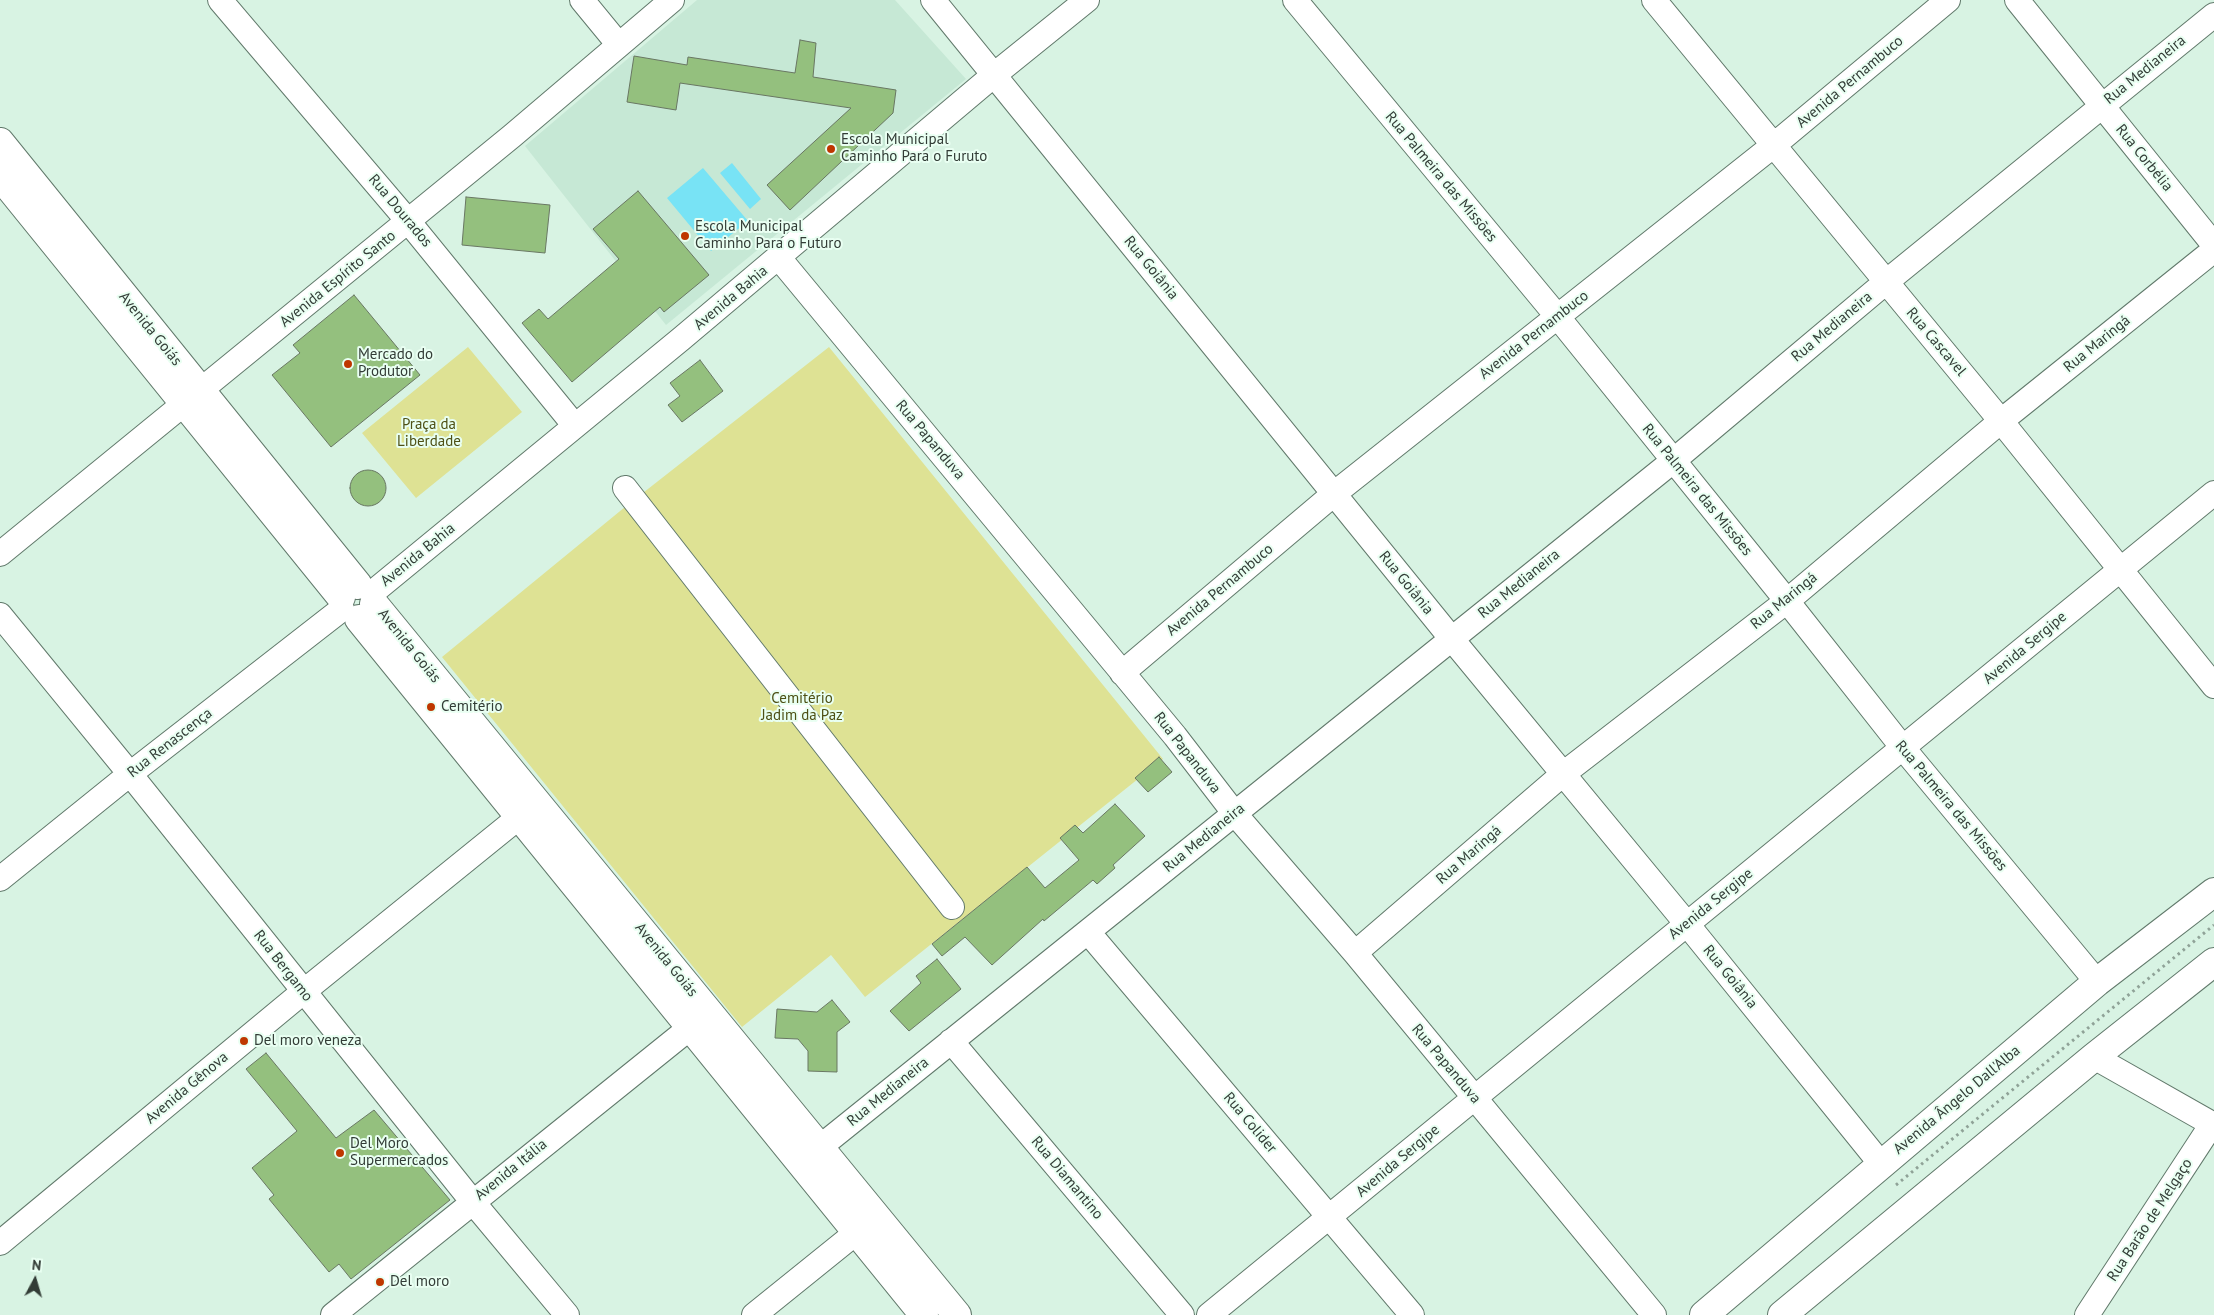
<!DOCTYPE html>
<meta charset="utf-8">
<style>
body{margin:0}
#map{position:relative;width:2214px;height:1315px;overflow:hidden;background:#d8f3e3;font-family:"PT Sans",sans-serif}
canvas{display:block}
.north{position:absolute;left:10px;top:1255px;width:50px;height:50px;-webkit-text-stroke:4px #e9fff2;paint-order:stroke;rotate:6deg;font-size:14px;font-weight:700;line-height:20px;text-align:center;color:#323c36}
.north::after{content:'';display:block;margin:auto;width:18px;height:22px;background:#323c36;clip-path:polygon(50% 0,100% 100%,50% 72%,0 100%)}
</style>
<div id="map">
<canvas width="2214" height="1315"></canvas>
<div class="north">N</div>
</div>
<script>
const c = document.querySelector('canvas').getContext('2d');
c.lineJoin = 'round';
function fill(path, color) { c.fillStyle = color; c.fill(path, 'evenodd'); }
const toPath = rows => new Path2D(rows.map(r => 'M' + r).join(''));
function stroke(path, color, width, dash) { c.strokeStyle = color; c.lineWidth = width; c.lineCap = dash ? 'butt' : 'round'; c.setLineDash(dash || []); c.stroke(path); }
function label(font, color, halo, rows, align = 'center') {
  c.font = font + ' "PT Sans",sans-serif'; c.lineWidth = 4; c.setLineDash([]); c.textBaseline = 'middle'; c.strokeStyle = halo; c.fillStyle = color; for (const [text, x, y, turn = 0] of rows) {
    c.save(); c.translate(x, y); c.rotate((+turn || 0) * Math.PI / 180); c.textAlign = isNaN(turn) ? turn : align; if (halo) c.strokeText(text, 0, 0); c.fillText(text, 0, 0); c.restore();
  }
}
fill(toPath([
 [697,0,895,0,966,79,666,325,525,146]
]), '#c6e8d5');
fill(toPath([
 [468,347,522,412,416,498,362,433],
 [829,347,1163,759,865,997,831,955,742,1027,442,657,625,507]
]), '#dee294');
fill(toPath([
 [732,163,761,199,750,209,720,173],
 [703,168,748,221,711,251,667,198]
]), '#78e3f5');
const building = toPath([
 [800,40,816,43,813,77,896,90,893,113,790,210,767,185,851,108,680,83,676,110,627,102,634,56,687,65,688,57,795,73,800,40],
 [638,191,709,275,664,312,660,307,572,382,522,323,539,309,548,319,619,259,593,229,638,191],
 [466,197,550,205,545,253,462,245,466,197],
 [354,295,420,375,331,447,272,375,300,353,293,345,354,295],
 [700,360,723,391,682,422,668,405,680,396,670,383,700,360],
 '350 488a18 18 0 1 1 36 0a18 18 0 1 1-36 0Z',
 [1159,757,1172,772,1148,792,1135,778,1159,757],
 [1115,804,1145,836,1113,865,1115,868,1097,884,1093,880,1044,921,1043,919,992,965,965,937,942,956,932,944,1027,867,1045,888,1079,860,1060,838,1075,825,1083,833,1115,804],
 [937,959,961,989,909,1031,890,1011,921,983,916,976,937,959],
 [832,1000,850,1022,837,1032,837,1072,808,1071,808,1051,798,1039,775,1038,777,1009,817,1012,832,1000],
 [266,1053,336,1138,374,1110,450,1200,351,1279,339,1264,329,1272,269,1199,274,1195,252,1168,297,1131,246,1069,266,1053]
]);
fill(building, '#94c07e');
stroke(building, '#697763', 1);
const minor = toPath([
 [220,0,408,221,575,426],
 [582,0,619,45],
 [933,0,1451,638,1687,924,1881,1164],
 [1295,0,1557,316,1787,601,1903,748,2097,982],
 [1654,0,2001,421,2214,686],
 [2017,0,2214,245],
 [779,258,1175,736,1235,814,1355,953,1654,1315],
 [625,488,952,907],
 [0,554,512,136,672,0],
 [372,593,681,339,994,75,1087,0],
 [0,615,130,774,472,1201,567,1315],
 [1122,673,1335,493,1774,145,1948,0],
 [0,879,130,774,342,609],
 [1088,932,1412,1315],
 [1355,953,1563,774,1787,601,2001,421,2214,250],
 [951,1041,1182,1315],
 [2094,1057,2214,1125],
 [820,1147,1673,461,1886,282,2214,15],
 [0,1243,303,992,534,805],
 [333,1315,691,1027],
 [754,1315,857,1232],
 [1209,1315,2214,493],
 [2087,1315,2212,1124]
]);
const major = toPath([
 [0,142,358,585],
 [0,176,341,597],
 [374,604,957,1315],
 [359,619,924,1315],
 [1704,1315,2097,982,2214,892],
 [1782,1315,2094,1057,2214,962]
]);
stroke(minor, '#61796b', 26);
stroke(major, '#61796b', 30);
stroke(toPath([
 [1896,1185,2214,925]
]), '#8fa297', 3, [2.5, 4]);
stroke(minor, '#fff', 24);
stroke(major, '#fff', 28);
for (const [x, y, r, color] of [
 [831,149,5,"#bf3700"],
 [685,236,5,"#bf3700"],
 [348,364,5,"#bf3700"],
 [431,707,5,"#bf3700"],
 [244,1041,5,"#bf3700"],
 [340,1153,5,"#bf3700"],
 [380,1282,5,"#bf3700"]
]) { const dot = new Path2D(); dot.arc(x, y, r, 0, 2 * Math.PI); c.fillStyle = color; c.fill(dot); stroke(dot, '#e9fff2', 2); }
label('15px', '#323c36', '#e9fff2', [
 ["Rua Medianeira",2145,70,-39],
 ["Avenida Pernambuco",1850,82,-40],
 ["Rua Corbélia",2144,158,51],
 ["Rua Palmeira das Missões",1441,177,50],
 ["Rua Dourados",400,211,50],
 ["Rua Goiânia",1151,268,51],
 ["Avenida Espírito Santo",338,279,-39],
 ["Avenida Bahia",731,298,-40],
 ["Rua Medianeira",1832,327,-40],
 ["Avenida Goiás",150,329,51],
 ["Avenida Pernambuco",1534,335,-38],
 ["Rua Cascavel",1936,342,50],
 ["Rua Maringá",2097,344,-39],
 ["Rua Papanduva",930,440,50],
 ["Rua Palmeira das Missões",1697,490,51],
 ["Avenida Bahia",418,555,-39],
 ["Rua Goiânia",1406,583,51],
 ["Rua Medianeira",1519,584,-39],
 ["Avenida Pernambuco",1220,590,-40],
 ["Rua Maringá",1784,601,-39],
 ["Avenida Goiás",409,646,51],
 ["Avenida Sergipe",2025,648,-40],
 ["Rua Renascença",170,743,-38],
 ["Rua Papanduva",1187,753,52],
 ["Rua Palmeira das Missões",1951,806,50],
 ["Rua Medianeira",1204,838,-39],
 ["Rua Maringá",1469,855,-41],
 ["Avenida Sergipe",1711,904,-39],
 ["Avenida Goiás",666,960,51],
 ["Rua Bergamo",283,966,52],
 ["Rua Goiânia",1730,977,51],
 ["Rua Papanduva",1446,1064,50],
 ["Avenida Gênova",187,1088,-40],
 ["Rua Medianeira",888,1092,-39],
 ["Avenida Ângelo Dall'Alba",1957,1100,-40],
 ["Rua Colider",1250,1123,50],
 ["Avenida Sergipe",1398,1161,-40],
 ["Avenida Itália",511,1170,-39],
 ["Rua Diamantino",1067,1178,50],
 ["Rua Barão de Melgaço",2150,1220,-57]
]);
label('15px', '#323c36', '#e9fff2', [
 ["Escola Municipal",841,140],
 ["Caminho Para o Furuto",841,157],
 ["Escola Municipal",695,227],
 ["Caminho Para o Futuro",695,244],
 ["Mercado do",358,355],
 ["Produtor",358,372],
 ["Cemitério",441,707],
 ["Del moro veneza",254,1041],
 ["Del Moro",350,1144],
 ["Supermercados",350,1161],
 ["Del moro",390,1282]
], 'left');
label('15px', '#4e5015', '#e9fff2', [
 ["Praça da",429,425],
 ["Liberdade",429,442],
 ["Cemitério",802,699],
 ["Jadim da Paz",802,716]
]);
</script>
